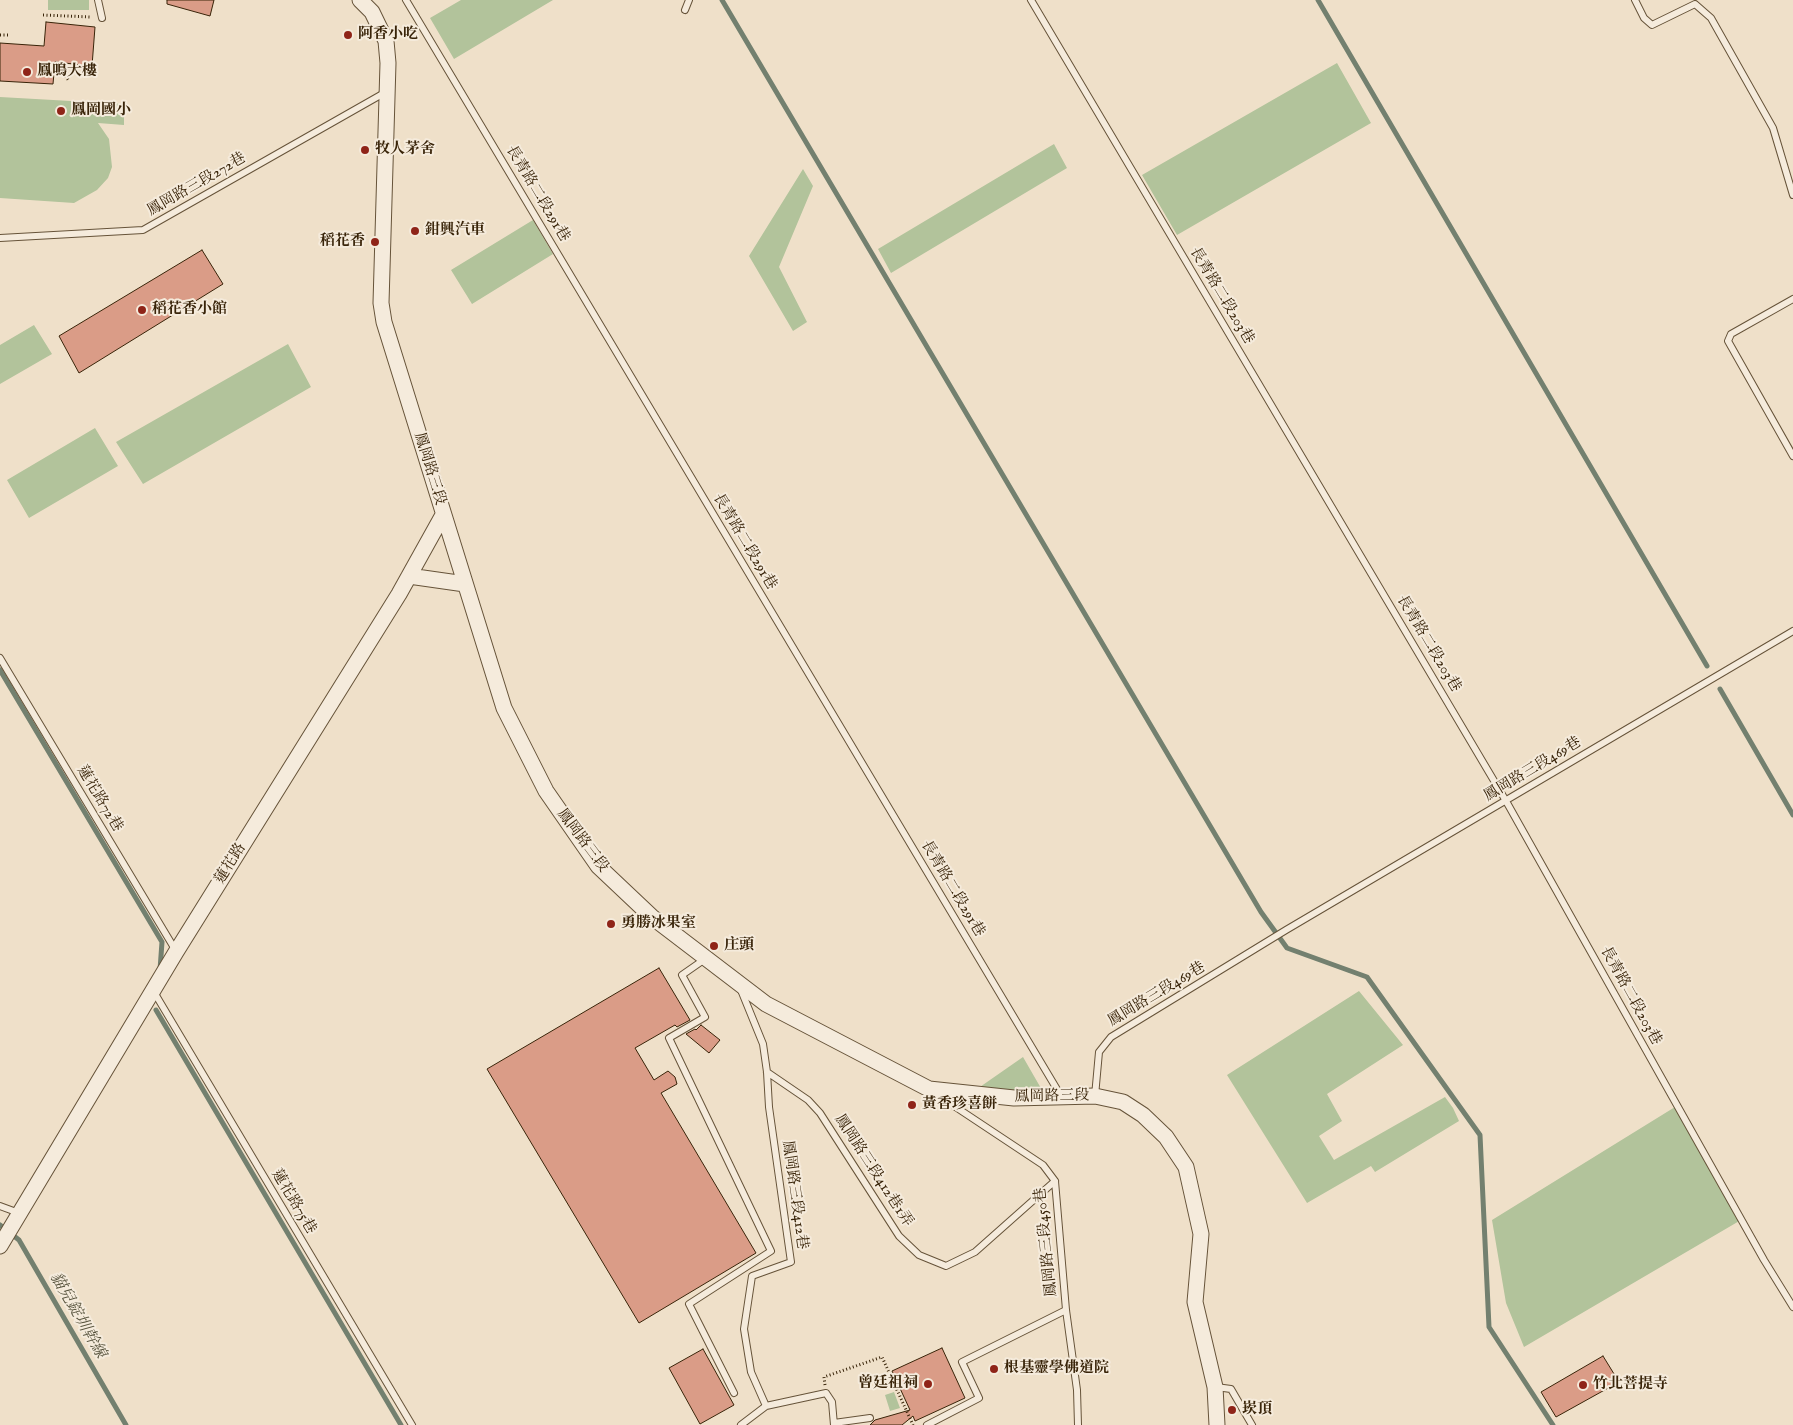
<!DOCTYPE html>
<meta charset="utf-8">
<style>
body{margin:0}
canvas{display:block;background:#efe0c9}
</style>
<canvas width="1793" height="1425"></canvas>
<script>
const c = document.querySelector('canvas').getContext('2d');
c.lineJoin = 'round';
function fill(path, color) { c.fillStyle = color; c.fill(path, 'evenodd'); }
const toPath = rows => new Path2D(rows.map(r => 'M' + r).join(''));
function stroke(path, color, width, dash) { c.strokeStyle = color; c.lineWidth = width; c.lineCap = dash ? 'butt' : 'round'; c.setLineDash(dash || []); c.stroke(path); }
function label(font, color, halo, rows, align = 'center') {
  c.font = font + ' "IM FELL English","Noto Serif TC",serif'; c.lineWidth = 4; c.setLineDash([]); c.textBaseline = 'middle'; c.strokeStyle = halo; c.fillStyle = color; for (const [text, x, y, turn = 0] of rows) {
    c.save(); c.translate(x, y); c.rotate((+turn || 0) * Math.PI / 180); c.textAlign = isNaN(turn) ? turn : align; if (halo) c.strokeText(text, 0, 0); c.fillText(text, 0, 0); c.restore();
  }
}
fill(toPath([
 [48,0,89,0,89,10,48,10],
 [461,0,553,0,454,59,430,18],
 [1337,63,1371,123,1177,235,1142,175],
 [0,97,124,104,124,125,98,123,109,139,112,167,108,178,97,190,74,203,0,198],
 [1054,144,1067,168,891,273,878,249],
 [803,169,813,186,779,267,807,322,793,331,749,256],
 [533,220,553,254,472,304,451,270],
 [34,325,52,354,0,384,0,345],
 [288,344,311,387,143,484,116,442],
 [95,428,118,466,29,518,7,480],
 [1359,991,1403,1045,1327,1094,1342,1121,1319,1136,1334,1160,1445,1097,1453,1108,1459,1121,1375,1172,1371,1166,1307,1203,1227,1075],
 [1023,1057,1042,1090,1010,1095,977,1089],
 [1675,1107,1741,1220,1524,1347,1506,1303,1492,1220],
 [894,1392,900,1408,890,1411,885,1395]
]), '#b2c39b');
stroke(toPath([
 [722,0,1261,912,1287,948,1367,977,1480,1135,1489,1327,1553,1425],
 [1318,0,1707,666],
 [0,670,162,942,160,970],
 [1720,689,1793,815],
 [156,1010,401,1425],
 [0,1225,19,1240,126,1425]
]), '#73806f', 5);
const building = toPath([
 [167,0,214,0,210,16,167,4,167,0],
 [46,22,95,27,92,66,55,62,53,84,0,81,0,43,44,46,46,22],
 [202,250,223,284,79,373,59,336,202,250],
 [659,968,690,1020,677,1027,675,1025,635,1048,654,1080,668,1071,675,1077,677,1084,661,1093,756,1253,639,1323,487,1069,659,968],
 [701,1025,720,1040,709,1053,686,1034,695,1029,696,1030,701,1025],
 [942,1348,965,1398,915,1421,913,1416,902,1425,870,1425,875,1420,910,1410,892,1371,942,1348],
 [703,1349,734,1405,700,1424,669,1368,703,1349],
 [1603,1356,1619,1382,1556,1417,1541,1392,1603,1356]
]);
fill(building, '#da9c87');
stroke(building, '#392409', 1);
const service = toPath([
 [98,0,102,18],
 [406,0,1061,1096],
 [1031,0,1506,801,1764,1260,1793,1307],
 [1635,0,1644,18,1652,25,1695,4,1711,18,1773,128,1793,195],
 [685,10,689,0],
 [0,238,143,230,386,92],
 [1793,299,1731,334,1728,341,1793,456],
 [0,658,176,951],
 [705,959,682,975,705,1017,669,1038,771,1251,689,1304,734,1393],
 [741,990,763,1044,767,1072,769,1107,791,1262,752,1276,744,1329,751,1372,766,1406,826,1393,832,1402,834,1425],
 [154,992,412,1425],
 [767,1072,808,1100,820,1113,899,1236,919,1255,946,1266,975,1252,1055,1181],
 [936,1094,1043,1165,1055,1181,1066,1310,1077,1390,1078,1425],
 [1095,1096,1099,1052,1111,1037,1286,930,1793,631],
 [0,1206,19,1213],
 [1216,1387,1231,1389,1252,1425],
 [834,1423,870,1418],
 [741,1425,766,1406],
 [927,1425,979,1398,962,1362,1066,1310]
]);
const tertiary = toPath([
 [360,0,372,12,386,41,388,63,381,303,384,322,504,708,546,791,598,866,652,917,766,1004,929,1089,1014,1098,1095,1096,1123,1102,1143,1115,1166,1137,1186,1167,1201,1234,1195,1302,1215,1387,1217,1425],
 [409,576,465,584],
 [0,1246,176,952,399,594,443,515]
]);
stroke(service, '#665339', 8);
stroke(tertiary, '#665339', 17);
stroke(toPath([
 [43,15,91,17],
 [0,35,9,35],
 [55,62,69,81],
 [825,1385,824,1377,882,1357,913,1425]
]), '#392409', 3, [1, 2.5]);
stroke(service, '#f5ebdc', 6);
stroke(tertiary, '#f5ebdc', 15);
for (const [x, y, r, color] of [
 [348,35,5,"#8f2418"],
 [27,72,5,"#8f2418"],
 [61,111,5,"#8f2418"],
 [365,150,5,"#8f2418"],
 [415,231,5,"#8f2418"],
 [375,242,5,"#8f2418"],
 [142,310,5,"#8f2418"],
 [611,924,5,"#8f2418"],
 [714,946,5,"#8f2418"],
 [912,1105,5,"#8f2418"],
 [994,1369,5,"#8f2418"],
 [928,1384,5,"#8f2418"],
 [1583,1385,5,"#8f2418"],
 [1232,1410,5,"#8f2418"]
]) { const dot = new Path2D(); dot.arc(x, y, r, 0, 2 * Math.PI); c.fillStyle = color; c.fill(dot); stroke(dot, '#f5ebdc', 2); }
label('bold 15px', '#392409', '#f5ebdc', [
 ["阿香小吃",358,35],
 ["鳳鳴大樓",37,72],
 ["鳳岡國小",71,111],
 ["牧人茅舍",375,150],
 ["鉗興汽車",425,231],
 ["稻花香",365,242,"right"],
 ["稻花香小館",152,310],
 ["勇勝冰果室",621,924],
 ["庄頭",724,946],
 ["黃香珍喜餅",922,1105],
 ["根基靈學佛道院",1004,1369],
 ["曾廷祖祠",918,1384,"right"],
 ["竹北菩提寺",1593,1385],
 ["崁頂",1242,1410]
], 'left');
label('15px', '#392409', '#f5ebdc', [
 ["鳳岡路三段272巷",197,185,-30],
 ["長青路二段291巷",537,194,59],
 ["長青路二段203巷",1221,296,59],
 ["鳳岡路三段",429,469,73],
 ["長青路二段291巷",744,542,59],
 ["長青路二段203巷",1428,644,59],
 ["鳳岡路三段469巷",1533,770,-31],
 ["蓮花路72巷",99,799,59],
 ["鳳岡路三段",582,841,53],
 ["蓮花路",231,864,-58],
 ["長青路二段291巷",952,889,59],
 ["鳳岡路三段469巷",1157,995,-31],
 ["長青路二段203巷",1630,996,61],
 ["鳳岡路三段",1052,1097,-1],
 ["鳳岡路三段412巷1弄",873,1171,57],
 ["鳳岡路三段412巷",794,1195,82],
 ["蓮花路75巷",293,1202,59],
 ["鳳岡路三段450巷",1047,1242,-96]
]);
label('italic 16px', '#56523c', '#f5ebdc', [
 ["貓兒錠圳幹線",77,1316,60]
]);
</script>
